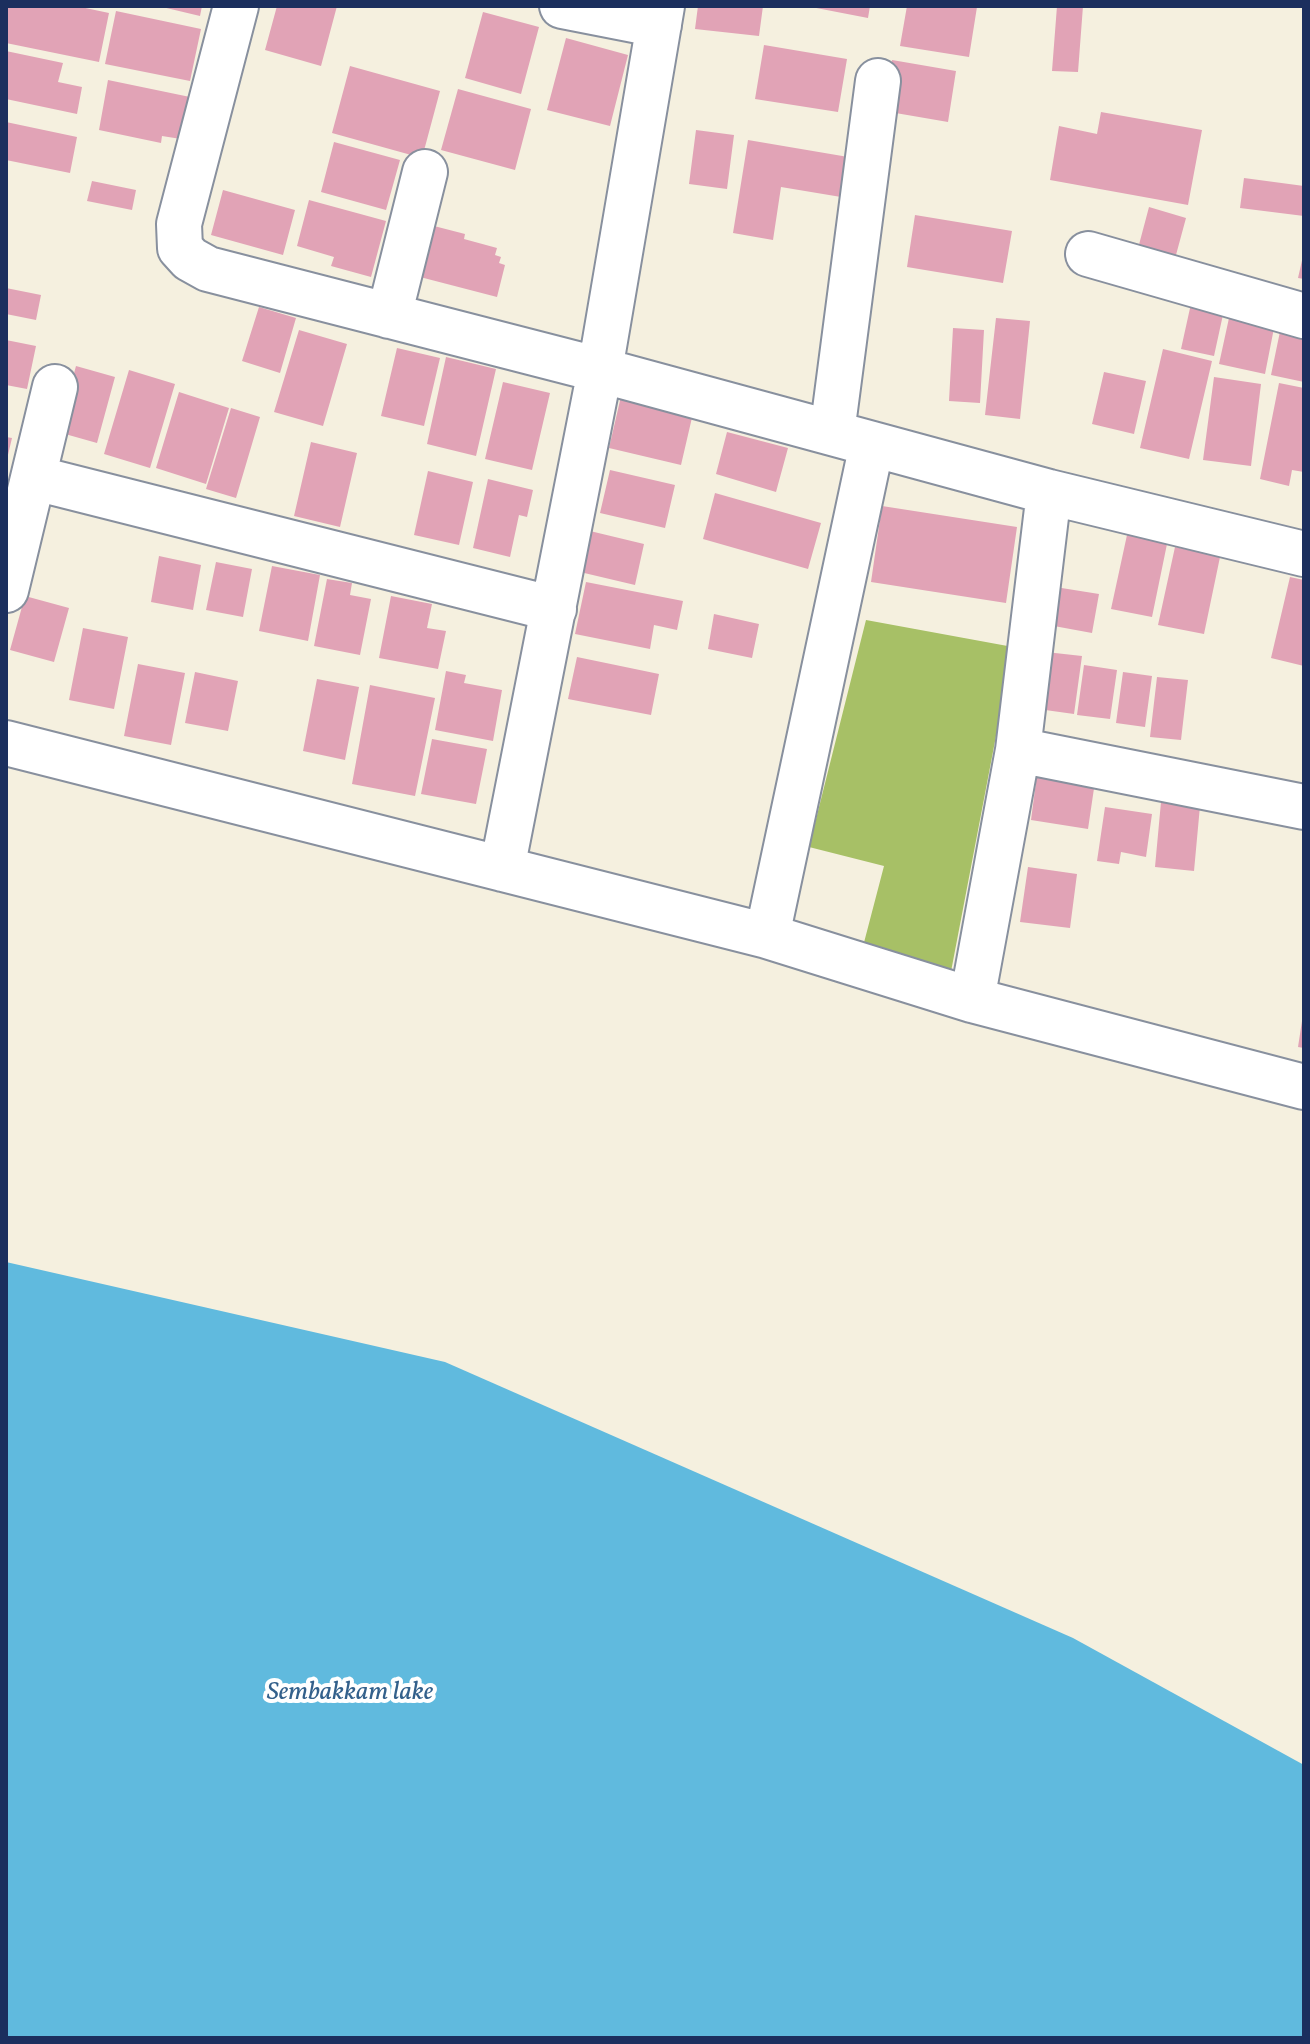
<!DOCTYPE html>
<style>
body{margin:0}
#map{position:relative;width:1310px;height:2044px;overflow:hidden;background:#f5f0df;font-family:Vollkorn,serif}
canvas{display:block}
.frame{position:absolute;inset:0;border:8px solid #1b2f5e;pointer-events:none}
</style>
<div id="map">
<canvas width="1310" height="2044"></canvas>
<div class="frame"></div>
</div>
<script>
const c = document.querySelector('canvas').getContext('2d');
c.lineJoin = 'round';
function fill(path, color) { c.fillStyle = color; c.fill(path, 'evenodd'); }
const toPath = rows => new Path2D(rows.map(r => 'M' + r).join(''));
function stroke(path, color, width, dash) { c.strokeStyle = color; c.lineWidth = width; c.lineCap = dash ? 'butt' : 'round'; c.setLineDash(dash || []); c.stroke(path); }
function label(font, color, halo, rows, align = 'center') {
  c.font = font + ' Vollkorn,serif'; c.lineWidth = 8; c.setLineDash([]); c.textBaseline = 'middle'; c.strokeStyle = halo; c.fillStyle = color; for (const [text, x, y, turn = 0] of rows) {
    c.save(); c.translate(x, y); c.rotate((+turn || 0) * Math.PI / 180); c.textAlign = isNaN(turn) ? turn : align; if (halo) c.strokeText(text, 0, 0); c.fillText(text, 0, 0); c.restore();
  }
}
fill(toPath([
 [866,620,1013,647,949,982,861,954,884,866,809,847]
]), '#a7c066');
fill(toPath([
 [6,1262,445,1362,1073,1638,1304,1765,1304,2038,6,2038]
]), '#60bade');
fill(toPath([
 [8,6,76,6,109,13,99,62,6,43],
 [158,6,202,6,200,16],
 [277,6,337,6,321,66,265,50],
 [698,6,763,6,759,36,695,29],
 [806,6,870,6,868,18],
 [907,6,977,7,969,57,900,46],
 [1057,6,1083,6,1078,72,1052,71],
 [116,11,201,29,190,81,105,64],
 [483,12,539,27,521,94,465,78],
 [566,38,628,55,610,126,547,110],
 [764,45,847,59,838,112,755,99],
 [6,51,63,63,58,82,82,87,77,114,6,99],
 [892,60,956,71,948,122,884,111],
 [350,66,440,91,422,158,332,133],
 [108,80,190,97,181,139,162,136,161,143,99,130],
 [458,89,531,109,515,170,441,150],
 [1101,112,1202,130,1188,205,1050,180,1059,126,1097,134],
 [6,122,77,137,70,173,6,160],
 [696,130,734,135,727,189,689,184],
 [748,140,860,159,853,199,781,187,773,240,733,233],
 [334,142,400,160,386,210,321,192],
 [1244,178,1304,186,1304,216,1240,208],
 [92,181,136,190,132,210,87,201],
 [223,190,295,210,283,255,211,235],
 [309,200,386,221,371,277,331,266,334,257,297,246],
 [1149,207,1186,218,1173,266,1136,256],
 [915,215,1012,231,1003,283,907,267],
 [434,226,465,234,464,239,497,248,495,255,501,257,499,263,505,265,497,297,420,277],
 [1303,256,1304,257,1304,279,1298,278],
 [6,288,41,295,36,320,6,314],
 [1194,290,1224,310,1214,356,1181,349],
 [259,307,296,318,280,373,242,361],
 [1283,317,1304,321,1304,382,1271,375],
 [996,318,1030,321,1020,419,985,415],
 [1229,318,1274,328,1265,374,1219,364],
 [953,328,984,330,980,403,949,401],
 [299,330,347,344,323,426,274,412],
 [6,340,36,346,27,389,6,385],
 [397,348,440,358,424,426,381,416],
 [1163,349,1212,361,1189,459,1140,448],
 [446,357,496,369,476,456,427,444],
 [76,366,115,377,97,443,58,432],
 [129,370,175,384,150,468,104,454],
 [1104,372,1146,381,1134,434,1092,424],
 [1214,377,1261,384,1251,466,1203,460],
 [503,382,550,393,532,470,485,459],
 [1279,383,1304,388,1304,472,1292,470,1289,486,1260,479],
 [179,392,229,408,206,484,156,468],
 [622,392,694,409,681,465,609,448],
 [231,408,260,417,236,498,206,489],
 [727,432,788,448,776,492,716,474],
 [6,437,12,438,7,459,6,459],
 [311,442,357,453,340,527,294,516],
 [610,470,675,485,665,528,600,513],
 [428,471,473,482,459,545,414,535],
 [488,479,533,490,527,517,519,515,510,557,473,548],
 [715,493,821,523,808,569,703,539],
 [882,506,1017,527,1006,603,871,582],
 [590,531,644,544,635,585,580,572],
 [1127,535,1167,544,1152,617,1111,609],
 [1175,547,1220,557,1204,634,1158,625],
 [159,556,201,565,193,610,151,602],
 [216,562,252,569,243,617,206,610],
 [272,566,320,575,308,641,259,631],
 [1290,577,1304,580,1304,666,1271,658],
 [327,579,352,583,350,595,371,599,360,655,314,646],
 [586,582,683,601,677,630,654,625,650,649,575,634],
 [1049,586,1099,594,1092,633,1043,624],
 [25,596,69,608,54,662,10,650],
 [391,596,432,604,427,628,446,631,438,669,379,658],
 [714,614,759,624,752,658,708,649],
 [83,628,128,637,114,709,69,700],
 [1046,652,1082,656,1074,714,1038,709],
 [577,657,659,674,651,715,568,699],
 [138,664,185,673,171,745,124,736],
 [1084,665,1117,670,1110,719,1077,715],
 [446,671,466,675,464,683,502,690,493,741,435,730],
 [195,672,238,681,228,731,185,723],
 [1123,672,1152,676,1145,727,1116,723],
 [1157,677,1188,680,1181,740,1150,737],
 [317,679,359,687,345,760,303,751],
 [370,685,435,698,415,796,352,784],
 [432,739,487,749,476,804,421,794],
 [1039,759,1097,768,1088,829,1031,820],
 [1161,802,1200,806,1194,871,1155,867],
 [1105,807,1152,814,1146,857,1121,852,1119,864,1097,861],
 [1028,867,1077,874,1070,928,1020,922],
 [1302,1021,1304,1021,1304,1048,1298,1047]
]), '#e1a3b6');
const minor = toPath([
 [236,6,179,224,180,248,190,259,208,269,600,370,1049,492,1304,554],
 [562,6,659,25],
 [1088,254,1304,316],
 [389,316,425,172],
 [832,433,878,81],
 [35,478,554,609],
 [6,590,55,387],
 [6,743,767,936,972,1000,1304,1087],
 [1018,750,1304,807],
 [502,869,600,370,662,6],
 [767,936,872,444],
 [972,1000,1018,750,1049,492]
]);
stroke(minor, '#88909e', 48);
stroke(minor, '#fff', 44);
label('italic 26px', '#33608b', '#fff', [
 ["Sembakkam lake",350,1694]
]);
</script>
